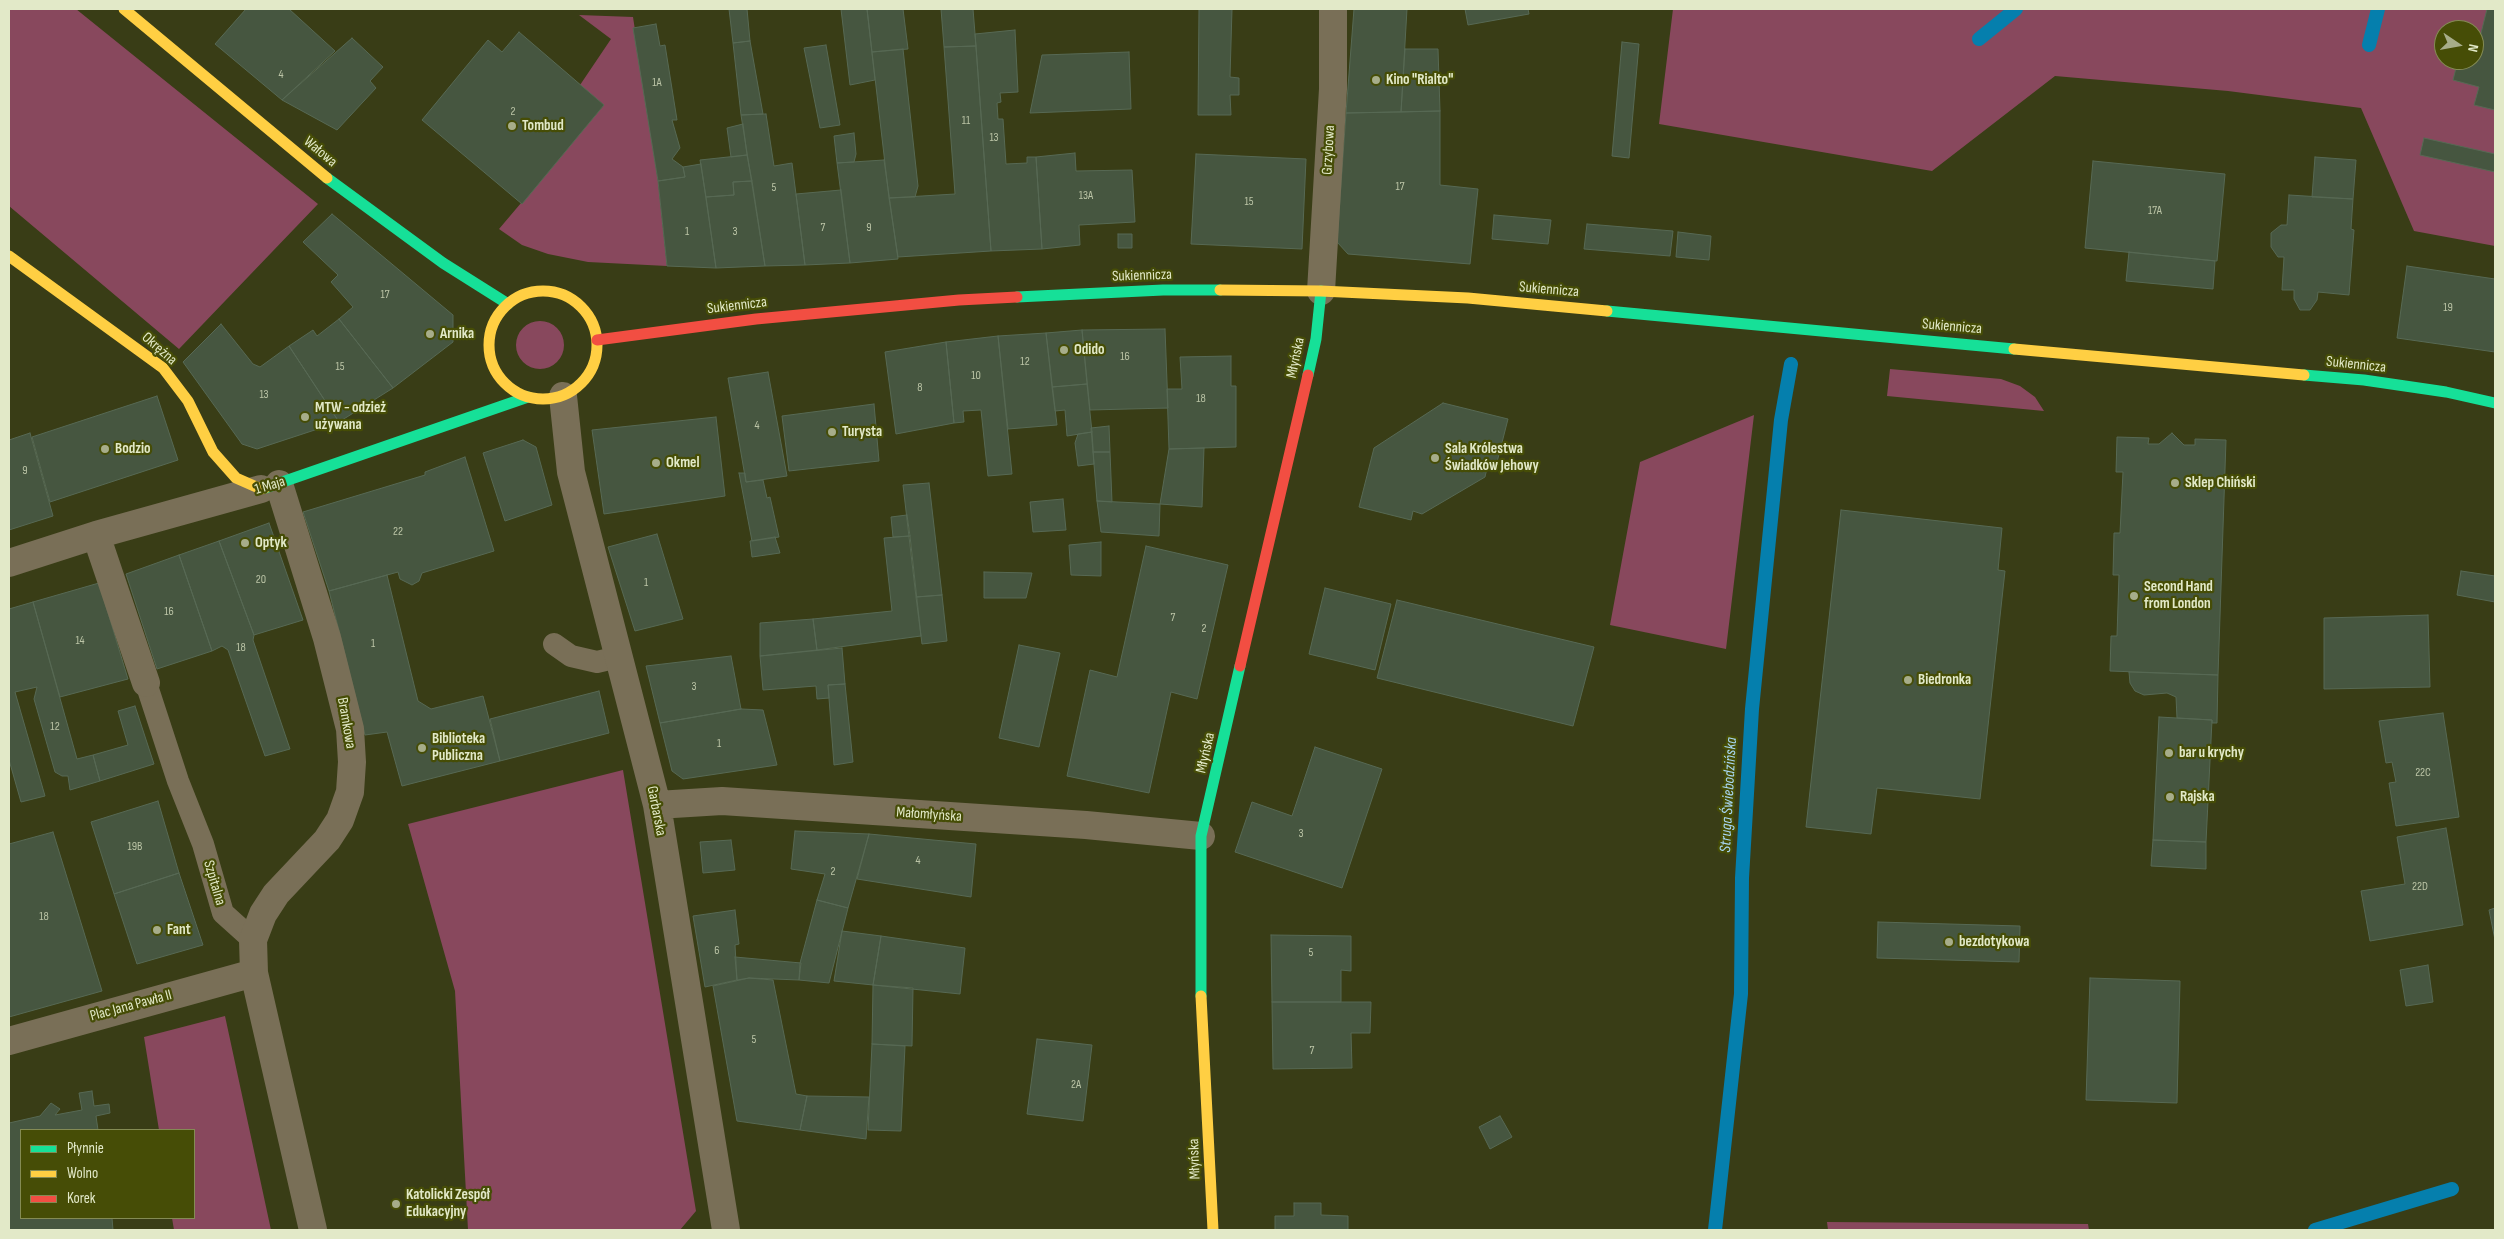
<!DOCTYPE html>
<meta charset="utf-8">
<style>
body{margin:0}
#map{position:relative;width:2504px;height:1239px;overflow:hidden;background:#393d16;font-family:"Sofia Sans Condensed",sans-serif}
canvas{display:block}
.frame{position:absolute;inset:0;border:10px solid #e2e9c8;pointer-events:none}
.legend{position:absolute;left:20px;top:1129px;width:175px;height:90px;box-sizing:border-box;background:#464d06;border:1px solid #848b54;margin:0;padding:6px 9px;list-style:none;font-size:15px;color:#e2e9c8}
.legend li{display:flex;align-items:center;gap:10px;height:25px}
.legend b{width:25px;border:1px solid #848b54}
.north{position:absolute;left:2434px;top:20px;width:50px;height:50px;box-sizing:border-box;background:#464d06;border:1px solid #848b54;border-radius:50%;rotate:102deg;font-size:14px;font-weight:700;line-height:20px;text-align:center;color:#e2e9c8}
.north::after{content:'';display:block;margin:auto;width:18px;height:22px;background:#a7ad8a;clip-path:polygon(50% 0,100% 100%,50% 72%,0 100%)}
</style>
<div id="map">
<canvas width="2504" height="1239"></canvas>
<div class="frame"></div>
<ul class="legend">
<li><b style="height:6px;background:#16e098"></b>Płynnie</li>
<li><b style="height:6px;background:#ffcf43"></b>Wolno</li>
<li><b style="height:6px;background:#f24e42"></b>Korek</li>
</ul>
<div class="north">N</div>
</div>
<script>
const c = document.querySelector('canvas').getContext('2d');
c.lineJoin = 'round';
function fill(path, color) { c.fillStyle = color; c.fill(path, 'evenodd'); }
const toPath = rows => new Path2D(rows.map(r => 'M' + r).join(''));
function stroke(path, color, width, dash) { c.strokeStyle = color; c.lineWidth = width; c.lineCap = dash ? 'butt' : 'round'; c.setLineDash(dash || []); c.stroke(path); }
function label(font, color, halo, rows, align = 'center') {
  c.font = font + ' "Sofia Sans Condensed",sans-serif'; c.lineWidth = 4.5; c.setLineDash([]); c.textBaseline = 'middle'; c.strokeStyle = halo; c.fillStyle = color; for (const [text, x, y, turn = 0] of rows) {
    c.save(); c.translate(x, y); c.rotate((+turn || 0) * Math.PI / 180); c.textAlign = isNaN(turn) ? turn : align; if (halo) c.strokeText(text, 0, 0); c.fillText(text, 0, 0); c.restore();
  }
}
fill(toPath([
 [9,9,76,9,318,204,179,349,9,206],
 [1673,9,2495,9,2495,246,2414,231,2361,108,2228,91,2055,76,1932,171,1659,124],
 [2444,30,2474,30,2474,60,2444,60],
 [579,15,633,17,658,181,667,266,588,262,548,254,522,245,499,229,604,105,580,85,611,39],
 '516 345a24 24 0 1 1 48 0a24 24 0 1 1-48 0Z',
 [1890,369,2001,379,2020,386,2035,397,2044,411,1887,396],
 [1754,415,1726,649,1610,625,1640,462],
 [623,770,696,1211,680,1230,468,1230,455,991,408,824],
 [225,1016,271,1230,174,1230,172,1218,194,1218,194,1130,159,1130,144,1037],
 [1827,1222,2088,1224,2089,1230,1828,1230]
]), '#88485d');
stroke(toPath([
 [1979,39,2016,9],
 [2369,45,2378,9],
 [1715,1230,1741,994,1742,878,1752,709,1781,420,1791,364],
 [2315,1230,2452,1189]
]), '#057fad', 14);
const building = toPath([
 [246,9,289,9,335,51,282,100,215,44,246,9],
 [729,9,747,9,750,41,733,43,729,9],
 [841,9,867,9,875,80,850,85,841,9],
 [867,9,903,9,908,49,872,52,867,9],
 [941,9,973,9,976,46,944,47,941,9],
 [1199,9,1232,9,1230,77,1239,78,1239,95,1230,95,1231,115,1198,115,1199,9],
 [1354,9,1407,9,1401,112,1346,113,1354,9],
 [1465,9,1528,9,1529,14,1468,25,1465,9],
 [2487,9,2495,9,2495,110,2474,105,2479,87,2453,80,2458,60,2474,60,2474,40,2479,41,2487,9],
 [656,24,660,46,665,45,677,120,672,120,680,148,672,159,683,167,685,177,658,181,633,28,656,24],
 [1015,30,1018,92,1000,93,1001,102,997,103,998,119,1003,119,1006,164,1027,163,1027,157,1036,157,1042,249,991,251,975,34,1015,30],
 [519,32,604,105,522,204,422,120,488,40,502,52,519,32],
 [352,38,383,67,370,81,376,88,337,130,282,100,352,38],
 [750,41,763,114,741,115,733,43,750,41],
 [1622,42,1639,44,1629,158,1612,156,1622,42],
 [826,45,840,125,820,128,804,48,826,45],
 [976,46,991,251,898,257,889,198,955,194,944,47,976,46],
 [903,49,918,186,915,197,889,198,872,52,903,49],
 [1405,49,1438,49,1440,111,1401,112,1405,49],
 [1129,52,1131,109,1030,113,1042,55,1129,52],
 [1440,111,1440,185,1478,189,1470,264,1348,254,1337,242,1346,113,1440,111],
 [766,114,774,166,792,163,805,265,765,266,741,115,766,114],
 [743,124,747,155,731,157,727,128,743,124],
 [854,133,856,154,854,162,837,163,834,136,854,133],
 [2424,138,2495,154,2495,172,2420,155,2424,138],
 [1075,153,1076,171,1132,170,1135,222,1079,225,1080,245,1042,249,1036,157,1075,153],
 [1196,154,1306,159,1302,249,1191,244,1196,154],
 [747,155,752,181,733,182,734,195,706,197,700,160,747,155],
 [2315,157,2356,160,2353,199,2312,197,2315,157],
 [884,160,898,259,850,263,837,163,884,160],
 [2093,161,2225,174,2217,261,2085,248,2093,161],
 [701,164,716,268,667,266,658,181,685,177,683,167,701,164],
 [752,181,765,266,716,268,706,197,734,195,733,182,752,181],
 [841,190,850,263,805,265,796,194,841,190],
 [2289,195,2353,199,2351,229,2354,230,2349,295,2318,292,2317,300,2310,310,2300,310,2294,299,2294,290,2282,290,2284,257,2278,257,2271,247,2271,233,2281,225,2287,225,2289,195],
 [332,214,453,315,453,342,393,388,339,319,353,307,331,282,338,275,303,242,332,214],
 [1494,215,1551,220,1548,244,1492,239,1494,215],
 [1587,224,1673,231,1670,256,1584,249,1587,224],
 [1678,232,1711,236,1709,260,1676,257,1678,232],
 [1118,234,1132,234,1132,248,1118,248,1118,234],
 [2129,252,2215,261,2213,289,2126,281,2129,252],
 [2407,266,2495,279,2495,352,2397,338,2407,266],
 [339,319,393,388,339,422,289,346,313,330,317,336,339,319],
 [221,324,253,364,260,367,289,346,339,422,257,449,242,444,183,362,221,324],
 [1165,329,1168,408,1090,410,1082,330,1165,329],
 [1082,330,1087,384,1052,387,1046,333,1082,330],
 [1046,333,1057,425,1008,429,998,336,1046,333],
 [998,336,1012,474,988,476,981,410,963,411,964,422,954,423,946,342,998,336],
 [946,342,954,423,896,434,885,352,946,342],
 [1231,356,1231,386,1236,386,1236,447,1169,449,1167,389,1182,389,1180,357,1231,356],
 [768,372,787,476,746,482,728,378,768,372],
 [1087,384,1092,432,1067,436,1065,410,1055,411,1052,387,1087,384],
 [157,396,178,460,50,502,32,437,157,396],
 [1443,403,1508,419,1495,470,1487,468,1485,477,1422,514,1413,511,1411,520,1359,507,1374,448,1443,403],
 [874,404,879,461,789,471,782,416,874,404],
 [716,417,725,496,604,514,592,430,716,417],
 [1109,426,1110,452,1093,452,1091,428,1109,426],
 [1092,432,1094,464,1078,466,1075,443,1078,434,1092,432],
 [30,433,53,516,9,530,9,440,30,433],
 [2172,433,2184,445,2195,445,2195,439,2226,440,2218,675,2110,671,2111,636,2117,636,2119,575,2113,575,2114,533,2120,533,2123,472,2116,472,2117,437,2149,438,2148,444,2159,444,2172,433],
 [523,440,536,447,552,505,505,521,483,453,523,440],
 [1204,448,1202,507,1160,504,1169,449,1204,448],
 [1093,452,1110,452,1112,502,1097,501,1093,452],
 [465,457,494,551,422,573,419,581,412,585,400,579,398,572,329,591,303,512,425,475,425,472,465,457],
 [739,473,745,473,746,482,763,480,767,498,770,497,779,537,752,541,739,473],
 [929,483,942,595,916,597,903,485,929,483],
 [1063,499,1066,530,1033,532,1030,502,1063,499],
 [1097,501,1160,504,1159,536,1101,532,1097,501],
 [1841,510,2002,528,1998,570,2005,571,1980,799,1877,788,1871,834,1806,827,1841,510],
 [907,515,910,536,893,537,891,517,907,515],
 [269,523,303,620,254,635,219,541,269,523],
 [657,534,683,619,635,631,608,547,657,534],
 [910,536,921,636,817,650,813,619,892,611,884,538,910,536],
 [775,537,780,553,752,557,750,541,775,537],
 [219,541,254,635,253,640,290,749,265,756,228,650,222,646,212,651,179,555,219,541],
 [1101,542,1101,576,1071,575,1069,545,1101,542],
 [1146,546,1228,565,1197,699,1171,692,1149,793,1067,776,1090,670,1117,677,1146,546],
 [179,555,212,651,157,669,126,574,179,555],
 [2461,571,2495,576,2495,602,2457,595,2461,571],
 [984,572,1032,573,1026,598,984,598,984,572],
 [387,575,418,701,431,709,483,696,500,761,402,786,387,732,365,735,329,591,387,575],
 [99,583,128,679,60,697,33,602,99,583],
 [1325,588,1391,604,1375,670,1309,654,1325,588],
 [942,595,947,641,922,644,916,597,942,595],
 [1397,600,1594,647,1573,726,1377,678,1397,600],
 [33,602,77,759,93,755,100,781,70,790,68,776,62,776,55,772,34,699,37,687,15,692,45,796,21,802,9,760,9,609,33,602],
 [2428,615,2430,687,2324,689,2324,618,2428,615],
 [813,619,817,650,760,656,760,623,813,619],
 [1019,645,1060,653,1039,747,999,738,1019,645],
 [842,648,845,684,828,685,829,698,817,699,816,686,763,690,760,656,842,648],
 [731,656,741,709,660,723,646,666,731,656],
 [2129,672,2218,675,2217,723,2212,723,2212,720,2177,718,2176,697,2167,693,2144,695,2135,691,2130,683,2129,672],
 [845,684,853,762,834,765,828,685,845,684],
 [599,691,609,733,500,761,490,719,599,691],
 [135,706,154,764,100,781,93,755,128,745,118,711,135,706],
 [741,709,763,710,777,765,683,779,672,771,660,723,741,709],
 [2443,713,2459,817,2396,826,2389,783,2396,782,2392,762,2386,763,2379,721,2443,713],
 [2159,717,2212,720,2206,842,2153,840,2159,717],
 [1315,747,1382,769,1342,888,1235,852,1252,802,1292,816,1315,747],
 [158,801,179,873,114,894,91,822,158,801],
 [2446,828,2463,925,2370,941,2361,891,2405,884,2397,837,2446,828],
 [795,831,869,834,848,908,817,900,825,874,791,869,795,831],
 [53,832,102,991,9,1017,9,844,53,832],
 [869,834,976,844,971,897,857,879,869,834],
 [731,840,735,870,703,873,700,842,731,840],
 [2153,840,2206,842,2206,869,2151,866,2153,840],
 [179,873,203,945,137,964,114,894,179,873],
 [817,900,848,908,829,983,799,980,800,963,817,900],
 [2495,908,2495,940,2489,910,2495,908],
 [735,910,739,944,735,945,737,980,705,987,693,916,735,910],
 [1878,922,2020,926,2019,962,1877,958,1878,922],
 [842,931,881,936,873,985,834,981,842,931],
 [1271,935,1351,936,1351,971,1341,970,1341,1002,1272,1002,1271,935],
 [881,936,965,948,960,994,873,985,881,936],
 [735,957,801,963,799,980,749,978,737,980,735,957],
 [2428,965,2433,1002,2406,1006,2400,970,2428,965],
 [749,978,773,980,796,1094,807,1096,800,1130,737,1121,713,986,749,978],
 [2090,978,2180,981,2177,1103,2086,1100,2090,978],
 [873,985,913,988,912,1046,872,1044,873,985],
 [1272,1002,1371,1002,1370,1033,1351,1033,1352,1068,1273,1069,1272,1002],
 [1037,1039,1092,1045,1083,1121,1027,1114,1037,1039],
 [872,1044,905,1046,901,1131,868,1130,872,1044],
 [92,1091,94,1106,109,1104,110,1113,96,1116,98,1130,21,1130,21,1218,112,1218,113,1230,9,1230,9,1123,40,1116,51,1103,60,1109,55,1115,82,1110,79,1093,92,1091],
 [807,1096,869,1097,866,1139,800,1130,807,1096],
 [1500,1116,1512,1137,1490,1149,1479,1127,1500,1116],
 [1294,1203,1321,1203,1321,1215,1348,1216,1348,1230,1275,1230,1275,1216,1294,1216,1294,1203]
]);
fill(building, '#465640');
stroke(building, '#576954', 1);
stroke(toPath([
 [554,644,571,656,597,662,618,657],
 [146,683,178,781,203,844,223,913,253,940]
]), '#796f57', 22);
stroke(toPath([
 [1321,291,1333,89,1333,9],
 [563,396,571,472,657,805,726,1230],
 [279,484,327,638,350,729,352,762,350,792,340,820,327,840,276,894,263,914,253,940,254,973,313,1230],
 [96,535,146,683],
 [9,563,96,535,261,489],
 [657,805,722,801,1086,825,1201,836],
 [9,1041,254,973]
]), '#796f57', 28);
stroke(toPath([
 [327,178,443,263,508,304],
 [1017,297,1163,290,1220,290],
 [1607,311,2014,349],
 [1308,375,1316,339,1321,291],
 [2304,375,2364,380,2446,392,2495,403],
 [265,488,528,397],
 [1201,996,1201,836,1240,666]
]), '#16e098', 11);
stroke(toPath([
 [124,9,327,178],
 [9,256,163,368,188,401,213,452,236,478,261,489,265,488],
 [1220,290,1321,291,1468,298,1607,311],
 '489 345a54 54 0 1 1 108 0a54 54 0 1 1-108 0Z',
 [2014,349,2304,375],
 [1201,996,1213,1230]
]), '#ffcf43', 11);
stroke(toPath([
 [597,340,756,319,959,300,1017,297],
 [1240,666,1308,375]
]), '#f24e42', 11);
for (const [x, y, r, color] of [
 [1376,80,5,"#a7ad8a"],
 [512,126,5,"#a7ad8a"],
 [430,334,5,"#a7ad8a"],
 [1064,350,5,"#a7ad8a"],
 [305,417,5,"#a7ad8a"],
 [832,432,5,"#a7ad8a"],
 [105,449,5,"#a7ad8a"],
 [1435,458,5,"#a7ad8a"],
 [656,463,5,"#a7ad8a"],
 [2175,483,5,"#a7ad8a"],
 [245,543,5,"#a7ad8a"],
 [2134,596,5,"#a7ad8a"],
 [1908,680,5,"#a7ad8a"],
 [422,748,5,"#a7ad8a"],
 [2169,753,5,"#a7ad8a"],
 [2170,797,5,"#a7ad8a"],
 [157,930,5,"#a7ad8a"],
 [1949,942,5,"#a7ad8a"],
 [396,1204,5,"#a7ad8a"]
]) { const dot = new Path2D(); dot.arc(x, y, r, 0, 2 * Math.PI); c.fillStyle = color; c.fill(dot); stroke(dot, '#464d06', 2); }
label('12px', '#bbc4a6', null, [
 ["4",281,75],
 ["1A",657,83],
 ["2",513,112],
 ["11",966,121],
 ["13",994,138],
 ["17",1400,187],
 ["5",774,188],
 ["13A",1086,196],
 ["15",1249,202],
 ["17A",2155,211],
 ["7",823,228],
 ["9",869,228],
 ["1",687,232],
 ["3",735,232],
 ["17",385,295],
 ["19",2448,308],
 ["16",1125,357],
 ["12",1025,362],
 ["15",340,367],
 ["10",976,376],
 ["8",920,388],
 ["13",264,395],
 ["18",1201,399],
 ["4",757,426],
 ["9",25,471],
 ["22",398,532],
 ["20",261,580],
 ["1",646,583],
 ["16",169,612],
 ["7",1173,618],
 ["2",1204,629],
 ["14",80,641],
 ["1",373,644],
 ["18",241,648],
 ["3",694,687],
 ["12",55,727],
 ["1",719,744],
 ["22C",2423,773],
 ["3",1301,834],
 ["19B",135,847],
 ["4",918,861],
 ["2",833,872],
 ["22D",2420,887],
 ["18",44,917],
 ["6",717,951],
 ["5",1311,953],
 ["5",754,1040],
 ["7",1312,1051],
 ["2A",1076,1085]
]);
label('bold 15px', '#e2e9c8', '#464d06', [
 ["Kino \"Rialto\"",1386,80],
 ["Tombud",522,126],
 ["Arnika",440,334],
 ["Odido",1074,350],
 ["MTW - odzież",315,408],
 ["używana",315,425],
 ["Turysta",842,432],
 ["Bodzio",115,449],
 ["Sala Królestwa",1445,449],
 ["Świadków Jehowy",1445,466],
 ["Okmel",666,463],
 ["Sklep Chiński",2185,483],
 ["Optyk",255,543],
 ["Second Hand",2144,587],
 ["from London",2144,604],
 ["Biedronka",1918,680],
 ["Biblioteka",432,739],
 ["Publiczna",432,756],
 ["bar u krychy",2179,753],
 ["Rajska",2180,797],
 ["Fant",167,930],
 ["bezdotykowa",1959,942],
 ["Katolicki Zespół",406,1195],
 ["Edukacyjny",406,1212]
], 'left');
label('15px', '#e2e9c8', '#464d06', [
 ["Grzybowa",1329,150,-87],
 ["Wałowa",320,152,40],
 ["Sukiennicza",1142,276,-2],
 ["Sukiennicza",1549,290,5],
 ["Sukiennicza",737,306,-7],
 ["Sukiennicza",1952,327,5],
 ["Okrężna",159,349,41],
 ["Młyńska",1296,358,-78],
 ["Sukiennicza",2356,365,6],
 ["1 Maja",270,486,-17],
 ["Bramkowa",346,723,80],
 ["Młyńska",1206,753,-77],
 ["Garbarska",656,811,79],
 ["Małomłyńska",929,815,4],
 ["Szpitalna",214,883,74],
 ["Plac Jana Pawła II",131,1006,-15],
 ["Młyńska",1195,1159,-92]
]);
label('italic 16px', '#a9d7f4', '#464d06', [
 ["Struga Świebodzińska",1729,795,-87]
]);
</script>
